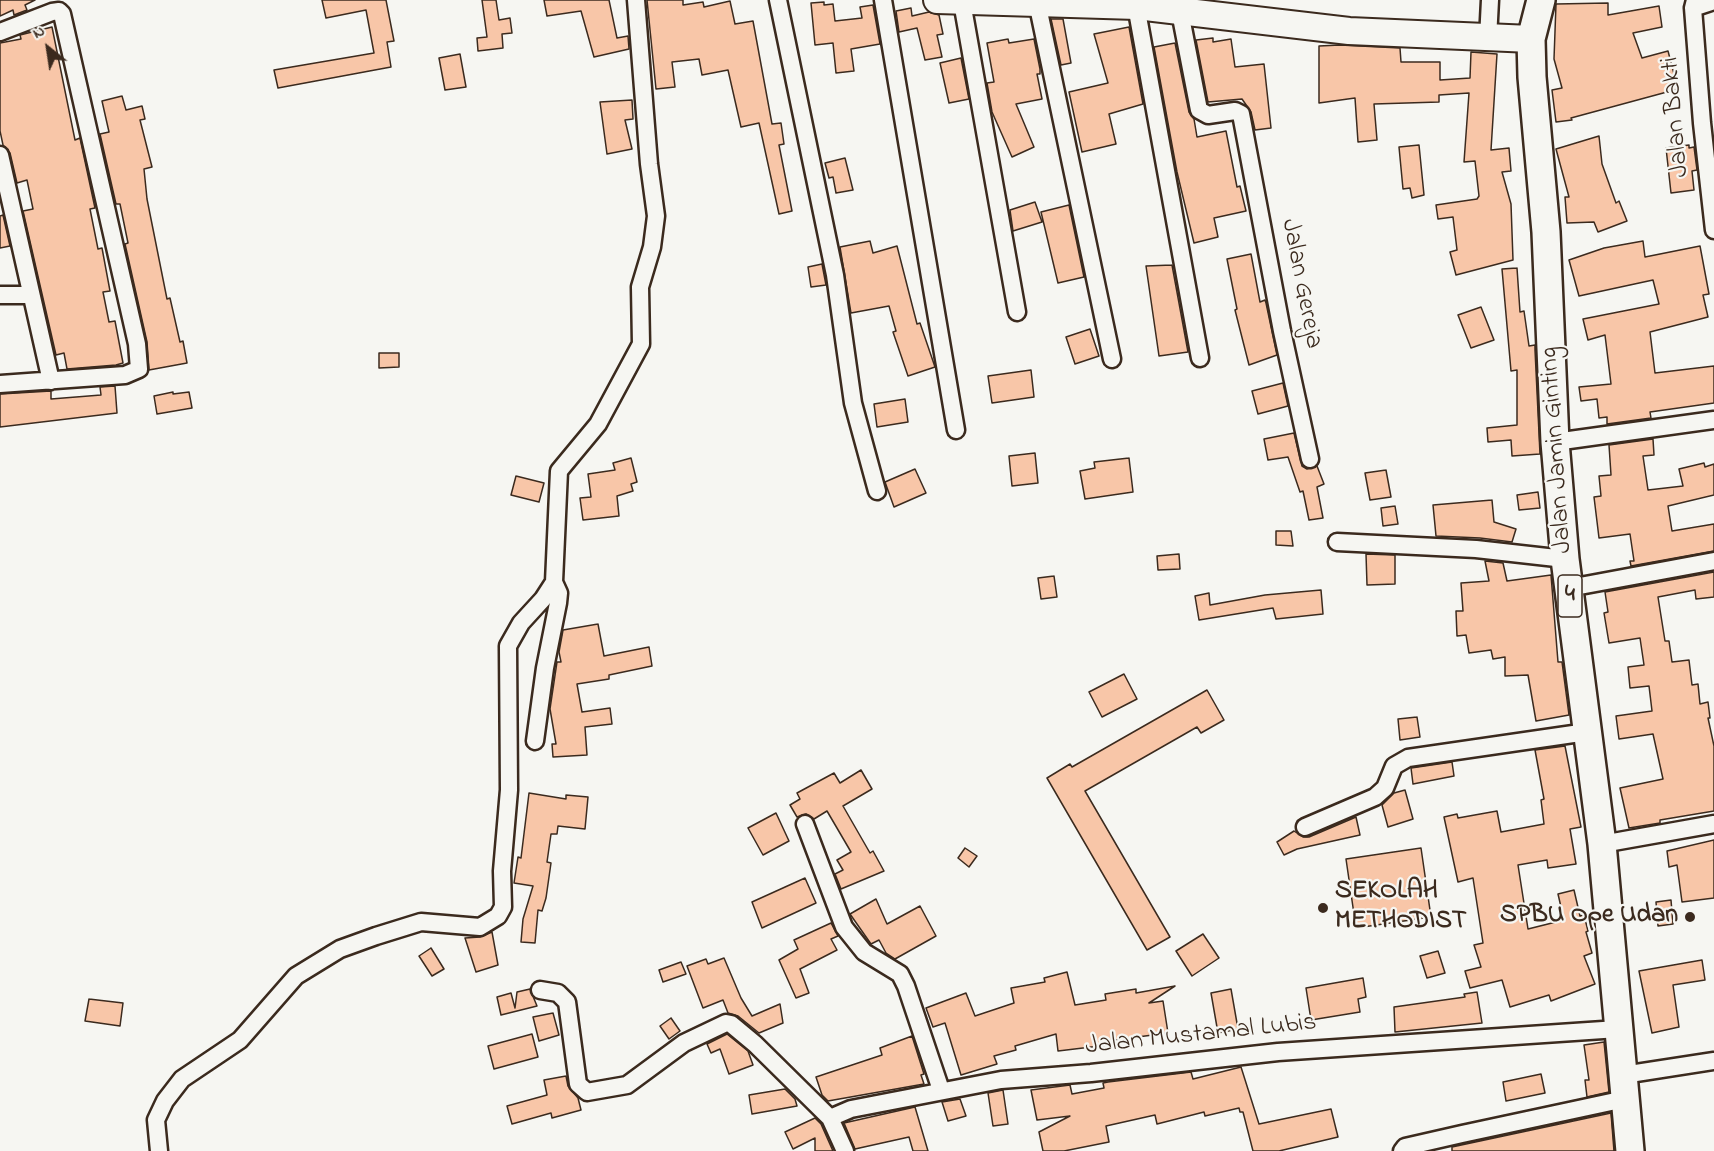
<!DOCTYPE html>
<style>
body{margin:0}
#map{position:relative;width:1714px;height:1151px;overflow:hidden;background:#f6f6f2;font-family:"Indie Flower",sans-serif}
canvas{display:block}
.north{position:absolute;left:18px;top:18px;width:60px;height:60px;-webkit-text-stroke:4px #f6f6f2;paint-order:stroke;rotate:330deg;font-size:16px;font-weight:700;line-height:24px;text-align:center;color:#3b2a1e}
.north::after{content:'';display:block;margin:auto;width:21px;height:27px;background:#3b2a1e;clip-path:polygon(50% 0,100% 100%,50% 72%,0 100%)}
</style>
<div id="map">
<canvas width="1714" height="1151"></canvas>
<div class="north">N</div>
</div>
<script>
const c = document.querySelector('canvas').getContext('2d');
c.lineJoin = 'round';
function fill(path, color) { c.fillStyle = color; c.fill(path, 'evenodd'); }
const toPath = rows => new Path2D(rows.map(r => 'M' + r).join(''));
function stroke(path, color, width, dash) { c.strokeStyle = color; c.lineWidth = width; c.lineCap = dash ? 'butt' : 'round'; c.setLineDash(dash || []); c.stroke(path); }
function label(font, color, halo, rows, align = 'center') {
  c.font = font + ' "Indie Flower",sans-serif'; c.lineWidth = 4.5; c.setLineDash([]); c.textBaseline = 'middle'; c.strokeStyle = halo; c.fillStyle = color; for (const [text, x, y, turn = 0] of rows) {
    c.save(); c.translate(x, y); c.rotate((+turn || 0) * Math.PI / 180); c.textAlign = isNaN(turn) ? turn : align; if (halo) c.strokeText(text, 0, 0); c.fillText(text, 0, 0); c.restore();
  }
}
const building = toPath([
 [0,0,35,0,25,5,27,10,14,15,13,10,0,16,0,0],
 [322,0,386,0,394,41,387,42,391,67,278,88,274,70,374,53,366,10,326,18,322,0],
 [482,0,496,0,499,20,510,18,512,33,502,34,503,48,478,51,477,38,487,37,482,0],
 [544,0,609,0,617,38,628,36,629,49,594,57,581,11,547,16,544,0],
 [647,0,683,0,683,5,703,2,704,7,730,1,735,24,753,21,772,124,781,123,784,144,779,145,792,211,779,214,759,123,741,127,728,70,702,75,699,59,672,62,675,87,656,89,647,0],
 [824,2,824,5,833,4,835,21,862,18,860,7,873,5,880,44,851,49,854,71,836,73,833,43,815,45,811,3,824,2],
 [1608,3,1608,15,1659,6,1662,27,1633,33,1642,58,1668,51,1678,89,1571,118,1572,120,1556,122,1552,90,1562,88,1554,59,1556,4,1608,3],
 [911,8,912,16,929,12,939,15,943,34,937,35,942,57,925,60,917,28,899,32,896,11,911,8],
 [1051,19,1063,19,1071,63,1061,65,1051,19],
 [52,27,75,140,80,138,95,208,90,209,98,249,102,248,110,291,103,292,109,322,115,321,123,363,116,365,67,369,64,353,56,355,23,211,33,209,27,180,17,183,10,153,3,145,0,131,0,43,21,39,20,35,52,27],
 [1129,27,1143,104,1109,114,1116,144,1082,152,1069,92,1108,83,1094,34,1129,27],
 [1213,38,1213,42,1231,39,1235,67,1264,64,1271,128,1255,130,1251,112,1242,99,1208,102,1196,40,1213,38],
 [1008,39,1009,43,1034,39,1040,69,1040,74,1037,74,1042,99,1016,104,1034,147,1012,157,992,112,987,83,994,82,987,43,1008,39],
 [1175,43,1189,112,1194,119,1197,137,1226,131,1237,187,1240,186,1246,211,1214,218,1218,237,1194,243,1177,172,1154,47,1175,43],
 [1340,45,1400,48,1401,62,1440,62,1440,80,1470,78,1471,52,1497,54,1491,150,1509,148,1511,171,1502,172,1511,204,1513,260,1456,275,1450,252,1457,250,1453,217,1438,219,1436,205,1477,199,1479,196,1475,161,1464,162,1469,93,1439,95,1439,102,1374,104,1377,140,1358,142,1355,98,1319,103,1319,46,1340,45],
 [460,54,466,87,445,90,439,58,460,54],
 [961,58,969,99,949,103,940,63,961,58],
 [122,96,126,110,142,106,145,119,140,120,152,167,144,169,147,199,167,299,170,298,180,342,183,341,187,363,149,370,147,342,125,244,128,243,120,204,116,204,100,134,109,132,102,101,122,96],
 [632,100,633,119,625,120,632,149,607,154,600,102,632,100],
 [1599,136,1602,164,1616,203,1619,201,1627,221,1598,232,1594,222,1567,223,1565,197,1569,197,1556,149,1599,136],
 [1419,145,1424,195,1412,198,1410,188,1403,189,1399,147,1419,145],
 [1689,145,1689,148,1694,147,1697,170,1692,171,1694,190,1671,193,1666,148,1689,145],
 [845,158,853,190,836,193,833,177,829,178,825,163,845,158],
 [1035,202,1042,222,1013,231,1010,210,1035,202],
 [1069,205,1084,277,1058,283,1041,212,1069,205],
 [3,215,10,246,0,248,0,216,3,215],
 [870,241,873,253,897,246,917,324,920,323,935,367,908,376,893,332,896,331,889,306,851,313,840,247,870,241],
 [1643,241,1645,257,1700,246,1709,294,1703,295,1708,317,1650,332,1655,373,1714,366,1714,403,1650,412,1651,418,1607,424,1607,417,1599,418,1597,399,1581,401,1579,387,1611,384,1605,335,1588,340,1583,319,1659,304,1653,280,1579,296,1569,260,1604,248,1643,241],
 [1251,254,1260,302,1265,300,1266,303,1277,355,1249,365,1235,310,1237,309,1227,259,1251,254],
 [822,264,826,285,811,287,808,267,822,264],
 [1172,265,1188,352,1159,356,1146,266,1172,265],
 [1517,268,1520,312,1524,311,1529,346,1535,345,1535,350,1540,454,1512,456,1511,440,1488,442,1487,428,1517,425,1517,370,1511,371,1502,269,1517,268],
 [1481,307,1494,340,1471,348,1458,315,1481,307],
 [1090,329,1099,356,1075,364,1066,337,1090,329],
 [379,353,399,353,399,367,379,368,379,353],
 [1031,370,1034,397,992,403,988,376,1031,370],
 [1283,383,1288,406,1258,414,1252,391,1283,383],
 [115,386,117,413,0,427,0,394,51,391,51,399,101,395,100,387,115,386],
 [173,392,173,394,189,392,192,408,157,414,154,396,173,392],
 [905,399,908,422,877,427,874,404,905,399],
 [1294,433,1302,466,1307,469,1317,466,1324,484,1317,487,1323,518,1309,520,1303,491,1300,492,1288,457,1268,460,1264,439,1294,433],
 [1653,439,1654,455,1643,456,1648,490,1683,486,1679,469,1704,463,1705,467,1714,464,1714,495,1668,506,1672,531,1714,524,1714,551,1631,566,1630,561,1634,561,1630,534,1599,538,1594,497,1601,496,1599,476,1611,475,1609,445,1653,439],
 [1035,453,1038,483,1012,486,1009,456,1035,453],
 [631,458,637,482,631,484,633,491,617,496,619,516,583,520,580,498,591,497,588,474,615,470,613,463,631,458],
 [1129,458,1133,492,1085,499,1080,471,1095,468,1094,462,1129,458],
 [915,469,926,493,894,507,885,482,915,469],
 [1386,470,1391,497,1370,500,1365,473,1386,470],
 [516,476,544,483,539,502,511,495,516,476],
 [1538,492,1540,508,1519,510,1517,495,1538,492],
 [1492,500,1494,522,1516,529,1512,542,1480,538,1436,536,1433,505,1492,500],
 [1395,506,1398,524,1383,526,1381,508,1395,506],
 [1276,531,1291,531,1293,546,1276,545,1276,531],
 [1179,554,1180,569,1158,570,1157,556,1179,554],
 [1366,554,1395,555,1395,584,1367,585,1366,554],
 [1485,561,1503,563,1507,581,1551,575,1558,662,1562,662,1569,715,1536,721,1528,675,1505,676,1505,657,1493,659,1491,650,1469,653,1466,635,1457,636,1456,611,1463,611,1461,583,1489,581,1485,561],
 [1714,572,1714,597,1696,599,1695,590,1658,597,1665,641,1669,641,1672,662,1689,660,1692,685,1698,684,1700,704,1708,702,1710,718,1708,718,1714,746,1714,811,1660,820,1660,823,1629,828,1620,788,1663,779,1653,734,1619,739,1616,716,1652,711,1649,686,1630,688,1628,667,1644,665,1640,638,1609,643,1604,613,1608,612,1605,592,1714,572],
 [1054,576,1057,597,1041,599,1038,578,1054,576],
 [1321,590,1323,614,1276,619,1273,608,1199,620,1195,596,1209,593,1210,605,1265,595,1321,590],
 [598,624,604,656,649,647,652,666,609,675,609,679,577,684,582,712,610,708,612,724,585,727,587,755,553,757,552,744,556,744,550,709,557,662,561,662,559,652,563,630,598,624],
 [1124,674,1137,699,1102,717,1089,692,1124,674],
 [1207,690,1224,720,1201,733,1197,727,1085,791,1170,937,1147,950,1047,778,1070,764,1072,767,1207,690],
 [1417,717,1420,737,1400,740,1398,719,1417,717],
 [1565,746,1581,827,1570,829,1576,864,1548,868,1547,860,1518,865,1528,929,1564,920,1558,894,1574,890,1580,916,1584,915,1588,931,1586,932,1592,953,1584,956,1595,984,1551,1001,1549,995,1510,1007,1502,980,1470,988,1465,971,1481,967,1474,945,1483,943,1473,878,1458,882,1444,817,1457,814,1458,818,1497,811,1501,832,1544,824,1541,800,1544,799,1535,750,1565,746],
 [1452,762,1454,776,1413,784,1411,768,1452,762],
 [861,770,872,789,843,806,870,853,873,851,884,871,841,889,835,874,843,870,837,860,851,852,827,811,814,819,806,814,797,817,790,805,800,799,797,793,834,773,840,783,861,770],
 [1405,790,1413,819,1388,827,1382,805,1394,793,1405,790],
 [529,793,566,799,566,795,588,797,585,829,558,826,557,834,551,834,547,862,551,863,546,898,542,911,538,910,535,943,521,942,523,919,533,886,514,883,518,857,521,858,529,793],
 [776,813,789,841,763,855,748,828,776,813],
 [1356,817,1360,835,1297,849,1284,855,1277,842,1294,831,1303,837,1309,837,1356,817],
 [1714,840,1714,898,1682,902,1677,865,1669,867,1667,851,1714,840],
 [965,848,977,856,969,867,958,858,965,848],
 [1421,848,1431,917,1356,928,1346,859,1421,848],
 [805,878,816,903,762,928,752,902,805,878],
 [876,899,887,924,920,906,936,936,895,959,886,953,879,940,871,944,850,914,876,899],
 [1671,900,1673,924,1658,926,1656,902,1671,900],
 [831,923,838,936,831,939,837,950,800,969,809,993,796,998,779,960,798,949,794,940,831,923],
 [492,932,498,965,476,972,465,938,480,937,492,932],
 [1203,934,1219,958,1192,976,1176,951,1203,934],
 [431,948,444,969,432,976,419,956,431,948],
 [1438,951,1445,973,1427,978,1420,956,1438,951],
 [724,958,741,998,752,1016,780,1004,783,1023,759,1033,738,1016,728,1013,723,1000,703,1008,687,966,706,959,708,964,724,958],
 [1702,960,1705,980,1673,985,1679,1027,1652,1033,1639,971,1702,960],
 [681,962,686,974,663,982,659,970,681,962],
 [1067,972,1075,1005,1106,1000,1105,994,1136,989,1136,993,1175,986,1149,1003,1163,1001,1168,1033,1107,1041,1108,1045,1058,1051,1056,1034,1015,1046,1016,1050,994,1056,997,1064,961,1075,945,1023,933,1027,926,1008,966,993,975,1016,1014,1003,1011,988,1045,982,1044,978,1067,972],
 [1363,978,1366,997,1358,999,1360,1012,1311,1020,1306,988,1363,978],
 [530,989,537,1006,501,1015,497,997,511,993,515,1008,517,992,530,989],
 [1231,989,1238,1029,1218,1033,1211,993,1231,989],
 [1477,992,1482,1023,1395,1032,1394,1007,1465,997,1464,994,1477,992],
 [89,999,123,1003,120,1026,85,1021,89,999],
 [553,1013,559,1035,539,1041,533,1017,553,1013],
 [671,1018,680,1031,669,1039,660,1026,671,1018],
 [532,1034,538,1057,494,1069,488,1046,532,1034],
 [727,1034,748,1051,753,1065,729,1074,720,1049,711,1053,707,1044,727,1034],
 [912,1036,924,1074,921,1075,924,1084,828,1101,822,1095,816,1077,882,1055,880,1048,912,1036],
 [1604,1042,1609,1092,1587,1097,1585,1080,1589,1080,1584,1045,1604,1042],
 [1241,1067,1259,1124,1331,1109,1338,1137,1279,1151,1253,1151,1243,1112,1240,1112,1239,1108,1205,1116,1204,1112,1157,1124,1155,1115,1106,1126,1109,1142,1064,1151,1043,1151,1039,1132,1070,1116,1037,1120,1031,1090,1070,1085,1072,1094,1104,1088,1103,1083,1108,1082,1191,1072,1193,1079,1241,1067],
 [1541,1074,1545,1093,1506,1101,1503,1082,1541,1074],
 [566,1076,568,1086,578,1098,581,1110,552,1118,551,1113,512,1124,507,1106,547,1095,544,1080,566,1076],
 [785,1089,795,1099,797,1106,752,1114,749,1095,785,1089],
 [1003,1090,1008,1124,993,1126,988,1093,1003,1090],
 [960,1099,966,1116,948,1121,942,1102,960,1099],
 [915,1107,928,1151,913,1151,909,1137,855,1149,844,1123,915,1107],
 [1611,1113,1614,1151,1452,1151,1452,1147,1611,1113],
 [815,1118,821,1124,833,1151,815,1151,815,1138,793,1149,785,1132,815,1118]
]);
fill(building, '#f8c6a8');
stroke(building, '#3b2a1e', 1.5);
const minor = toPath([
 [778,0,835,275,853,403,877,491],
 [883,0,956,430],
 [1135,0,1200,358],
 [1695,0,1693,8,1702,123,1714,230],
 [962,2,1017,312],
 [1037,2,1112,359],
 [1693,8,1714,1],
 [1180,12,1199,110,1208,115,1235,111,1241,114,1282,331,1310,459],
 [0,32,52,12,59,11,62,14,137,344,139,369,125,375,0,384],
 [1488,39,1490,0],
 [0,155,51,381],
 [0,295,30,295],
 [1555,442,1714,420],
 [1337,542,1476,549,1565,559],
 [1569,588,1714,561],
 [535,741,545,668,558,603,559,593,554,582],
 [805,824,844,927,864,952,900,974,906,986,941,1090],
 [1305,827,1375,797,1385,788,1394,766,1408,758,1587,732],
 [1602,844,1714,824],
 [540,990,558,993,567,1002,578,1084,587,1092,627,1085,684,1043,726,1023,731,1024,755,1044,830,1118],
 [1623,1075,1714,1061],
 [159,1151,156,1120,165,1101,182,1079,240,1040,296,976,340,949,376,936,421,922,480,927,498,916,503,907,502,871,509,790,508,646,521,623,543,599,554,582,559,471,598,424,641,344,640,287,652,247,656,216,649,164,636,0],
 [845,1151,830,1118,851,1109,1001,1080,1091,1073,1278,1052,1618,1029],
 [1402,1151,1405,1147,1462,1134,1625,1099]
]);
const primary = toPath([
 [937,0,1137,6,1349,31,1531,39]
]);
const trunk = toPath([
 [1541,0,1531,39,1532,77,1546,232,1555,442,1565,559,1602,844,1630,1151]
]);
stroke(minor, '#3b2a1e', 21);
stroke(primary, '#3b2a1e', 30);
stroke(trunk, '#3b2a1e', 32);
stroke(minor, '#f6f6f2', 16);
stroke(primary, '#f6f6f2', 26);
stroke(trunk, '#f6f6f2', 27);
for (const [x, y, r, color] of [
 [1323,908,6,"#3b2a1e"],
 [1690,917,6,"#3b2a1e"]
]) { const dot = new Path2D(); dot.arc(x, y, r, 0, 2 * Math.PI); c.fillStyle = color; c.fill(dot); stroke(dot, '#f6f6f2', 2); }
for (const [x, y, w] of [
 [1570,596,24]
]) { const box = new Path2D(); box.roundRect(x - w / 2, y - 21, w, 42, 4.5); c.fillStyle = '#f6f6f2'; c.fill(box); stroke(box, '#3b2a1e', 1.5); }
label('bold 24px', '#3b2a1e', null, [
 ["4",1570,596]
]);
label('26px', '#3b2a1e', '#f6f6f2', [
 ["Jalan Bakti",1677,117,-95],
 ["Jalan Gereja",1300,284,79],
 ["Jalan Jamin Ginting",1558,450,-94],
 ["Jalan Mustamal Lubis",1201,1036,-6]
]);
label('bold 26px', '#3b2a1e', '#f6f6f2', [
 ["SEKOLAH",1335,893],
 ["METHODIST",1335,923],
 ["SPBU Ope Udan",1678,917,"right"]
], 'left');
</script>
